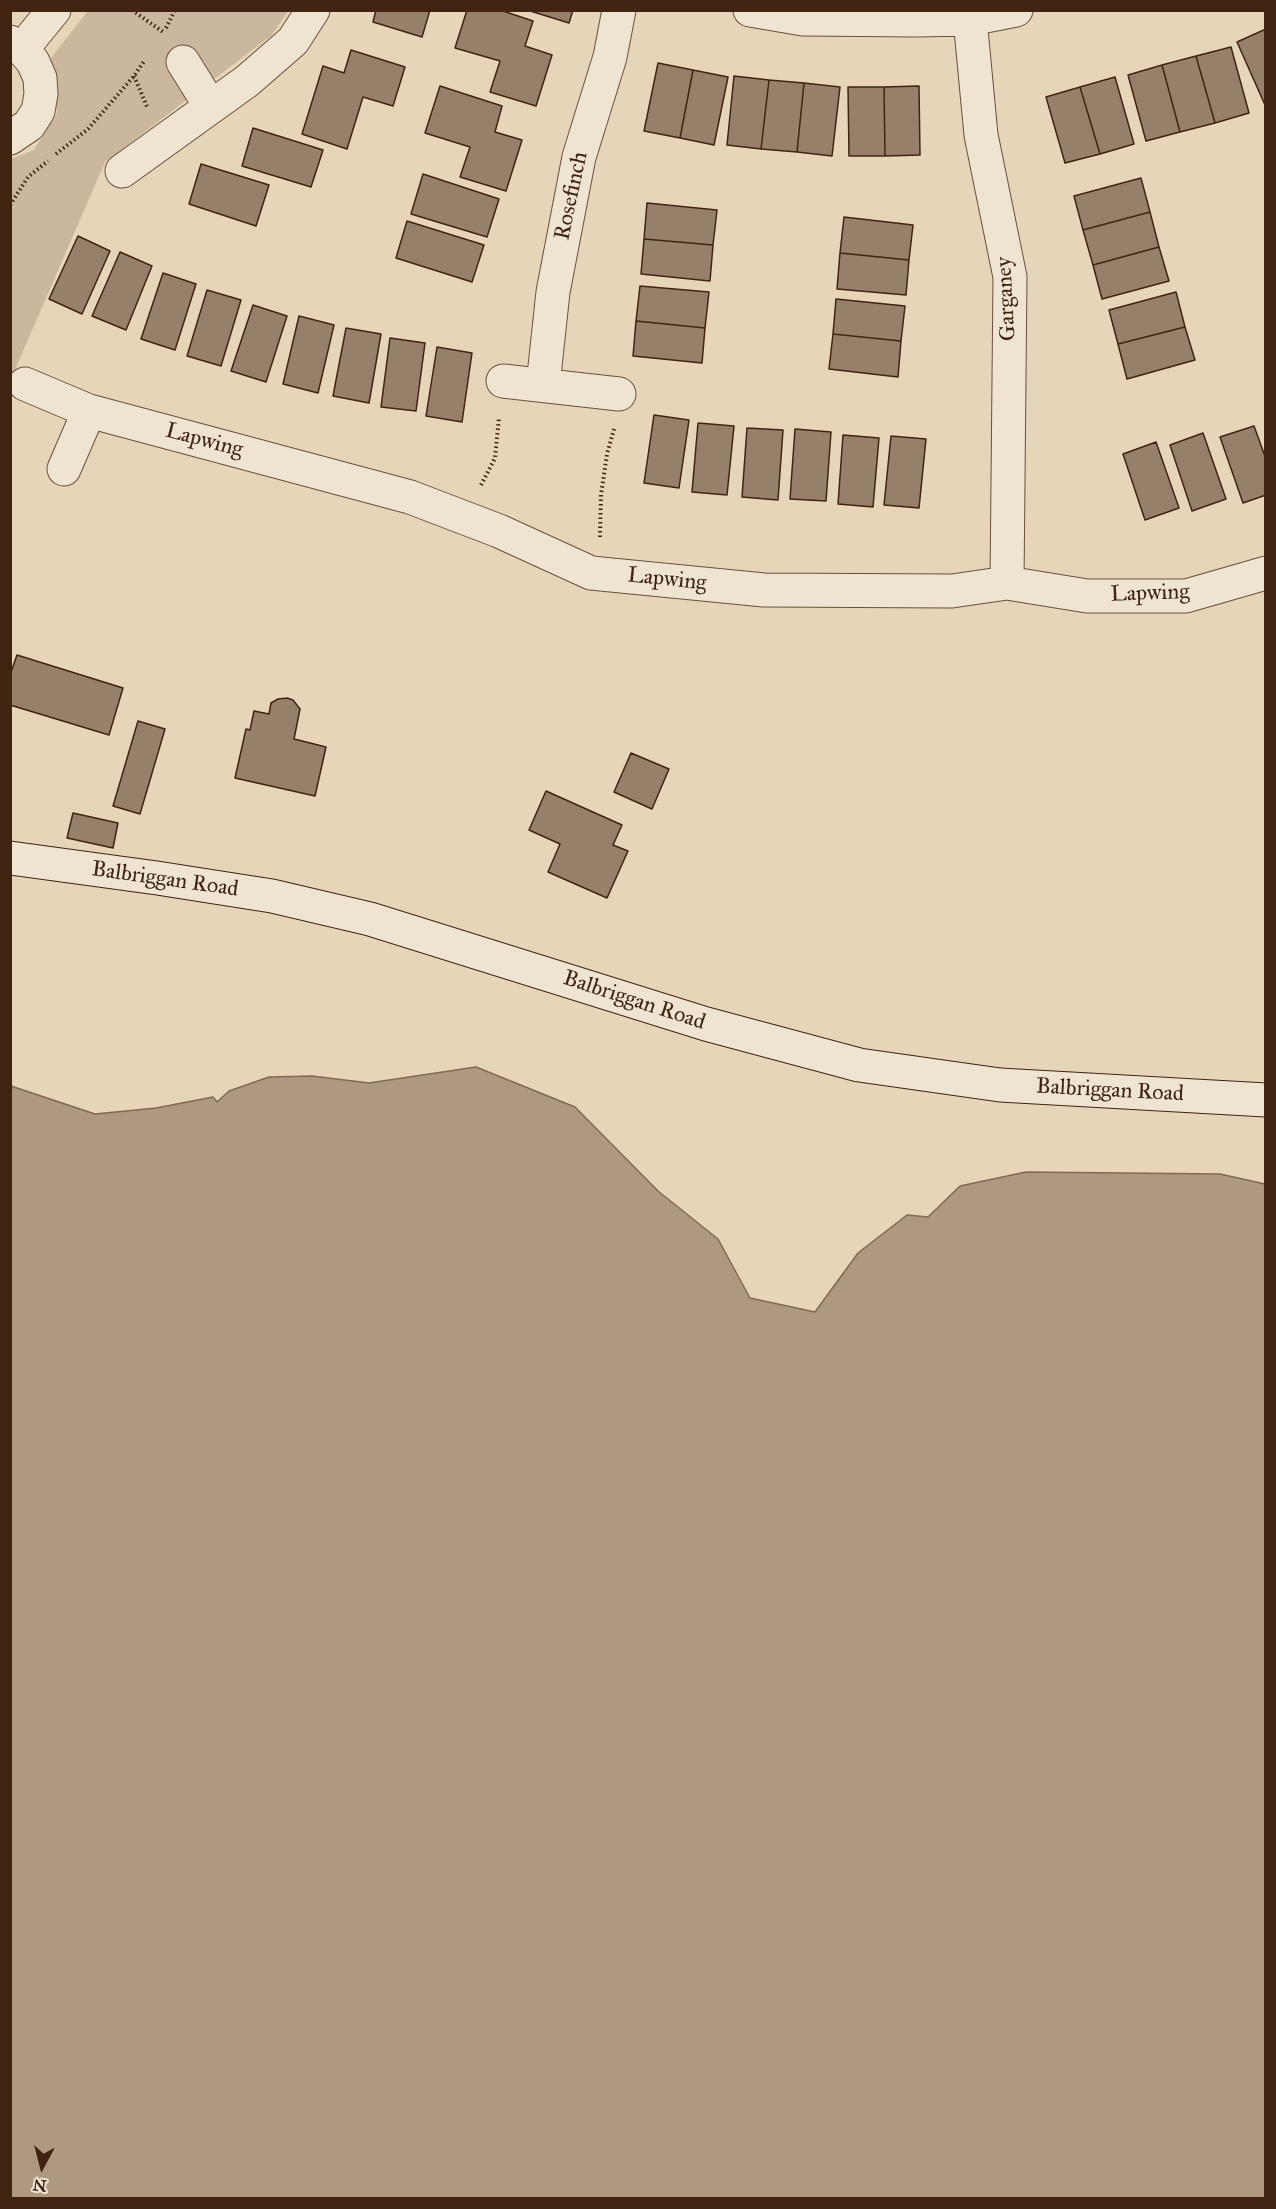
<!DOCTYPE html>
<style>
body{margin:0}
#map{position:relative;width:1276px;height:2209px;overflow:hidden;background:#e6d5b9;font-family:"IM FELL Great Primer",serif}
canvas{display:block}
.frame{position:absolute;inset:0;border:12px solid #412312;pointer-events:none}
.north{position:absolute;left:12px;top:2137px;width:60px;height:60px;-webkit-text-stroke:4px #efe4d2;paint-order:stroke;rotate:187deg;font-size:16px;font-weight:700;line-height:24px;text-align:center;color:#412312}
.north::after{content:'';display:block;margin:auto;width:21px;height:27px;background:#412312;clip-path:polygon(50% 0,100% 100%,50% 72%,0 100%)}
</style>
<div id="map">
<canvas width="1276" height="2209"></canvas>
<div class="frame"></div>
<div class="north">N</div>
</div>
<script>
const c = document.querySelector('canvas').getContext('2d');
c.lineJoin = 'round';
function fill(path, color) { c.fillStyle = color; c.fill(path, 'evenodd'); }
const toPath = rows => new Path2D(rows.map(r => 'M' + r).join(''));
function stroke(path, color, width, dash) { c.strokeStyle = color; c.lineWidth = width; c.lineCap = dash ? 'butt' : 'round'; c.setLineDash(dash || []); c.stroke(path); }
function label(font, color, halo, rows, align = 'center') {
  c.font = font + ' "IM FELL Great Primer",serif'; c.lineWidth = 6; c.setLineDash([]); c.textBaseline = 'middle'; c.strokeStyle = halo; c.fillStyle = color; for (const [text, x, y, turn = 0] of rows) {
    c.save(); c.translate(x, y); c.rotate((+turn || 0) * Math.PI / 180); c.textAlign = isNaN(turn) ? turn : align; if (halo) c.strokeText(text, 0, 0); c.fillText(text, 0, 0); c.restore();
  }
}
fill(toPath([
 [88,11,288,11,272,35,105,162,11,379,11,159,34,150,57,113,51,58]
]), '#cab79d');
const water = toPath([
 [476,1067,575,1107,658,1191,718,1239,750,1298,815,1312,858,1253,907,1215,928,1217,960,1186,1026,1172,1220,1174,1265,1184,1265,2198,11,2198,11,1086,95,1114,156,1108,213,1097,217,1102,229,1091,269,1077,312,1076,369,1083,476,1067]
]);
fill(water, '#ae9880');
stroke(water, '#826954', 1.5);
const building = toPath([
 [376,10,430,10,422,37,373,22,376,10],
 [467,10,500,10,533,21,525,46,552,55,536,106,490,92,500,61,455,48,467,10],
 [527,10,573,10,569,23,527,10],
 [1266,29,1266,105,1265,105,1237,42,1266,29],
 [1231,47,1249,113,1215,123,1196,56,1231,47],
 [351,50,405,67,393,106,363,97,347,149,302,134,323,66,344,73,351,50],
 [1196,56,1215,123,1180,132,1162,65,1196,56],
 [658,63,693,70,680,138,644,131,658,63],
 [1162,65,1180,132,1146,141,1128,75,1162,65],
 [693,70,728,77,714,145,680,138,693,70],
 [734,76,769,80,761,149,727,145,734,76],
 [1115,77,1134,144,1100,154,1080,87,1115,77],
 [769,80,804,83,797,152,761,149,769,80],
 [804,83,840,87,832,156,797,152,804,83],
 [440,86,502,106,495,132,522,140,506,191,460,177,470,147,425,133,440,86],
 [919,86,920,155,885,156,884,87,919,86],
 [848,87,884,87,885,156,849,156,848,87],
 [1080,87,1100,154,1065,163,1046,97,1080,87],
 [253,128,323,150,311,187,242,166,253,128],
 [201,164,269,185,256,226,189,204,201,164],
 [423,174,499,199,487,237,411,214,423,174],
 [1141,178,1150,212,1083,230,1074,196,1141,178],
 [647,203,717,210,713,245,644,239,647,203],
 [1150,212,1159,247,1093,265,1083,230,1150,212],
 [844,217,913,225,909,260,840,253,844,217],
 [407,221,484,245,472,282,396,258,407,221],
 [78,236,110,251,82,314,49,299,78,236],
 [644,239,713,245,710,281,641,274,644,239],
 [1159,247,1169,281,1102,299,1093,265,1159,247],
 [120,252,152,266,126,330,92,316,120,252],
 [840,253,909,260,906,295,837,289,840,253],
 [163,273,196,284,175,350,141,339,163,273],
 [640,286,709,292,705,328,636,321,640,286],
 [207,290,241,300,221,366,187,356,207,290],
 [1176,292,1185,327,1118,344,1109,310,1176,292],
 [836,299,905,306,901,341,833,334,836,299],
 [253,305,287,316,266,382,231,371,253,305],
 [299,316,334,325,318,393,283,384,299,316],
 [636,321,705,328,702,363,633,356,636,321],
 [1185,327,1195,360,1127,379,1118,344,1185,327],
 [346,328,381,334,369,403,333,396,346,328],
 [833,334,901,341,898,377,829,369,833,334],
 [390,338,425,343,416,411,381,407,390,338],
 [437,347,472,353,462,422,426,416,437,347],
 [654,415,689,420,679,488,644,483,654,415],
 [698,423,734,426,727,495,692,492,698,423],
 [1254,426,1266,459,1266,495,1243,503,1220,437,1254,426],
 [747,428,783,430,778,500,742,497,747,428],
 [795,429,831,432,826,501,790,499,795,429],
 [1203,433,1226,499,1192,511,1170,445,1203,433],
 [843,435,879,438,873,507,838,504,843,435],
 [891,436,926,439,919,508,884,505,891,436],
 [1156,442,1179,508,1145,520,1123,454,1156,442],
 [17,655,123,688,109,735,10,705,10,675,17,655],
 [287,698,293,700,300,709,294,739,326,747,315,796,235,778,246,729,250,730,254,711,269,714,271,703,278,699,287,698],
 [138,721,165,729,140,814,113,806,138,721],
 [631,753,669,769,652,809,614,792,631,753],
 [546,791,622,825,613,845,628,851,607,898,548,872,560,844,529,830,546,791],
 [73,813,118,823,113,848,67,838,73,813]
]);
fill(building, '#978069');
stroke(building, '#412312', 1.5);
const minor = toPath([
 [750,10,803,19,916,20,970,19,1016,10],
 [970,19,981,135,1010,277,1007,583],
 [10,42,22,49,33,62,40,78,41,94,38,111,29,125,10,138],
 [22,49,54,10],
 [183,62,211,107],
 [122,171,247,81,293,41,313,10],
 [503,381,619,394],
 [25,384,89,411,410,497,499,531,591,573,764,590,952,591,1007,583,1087,596,1186,596,1266,573],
 [543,385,553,292,579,157,610,57,619,10],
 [64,469,89,411]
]);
const secondary = toPath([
 [10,858,157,878,272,896,370,919,706,1024,859,1065,1000,1085,1266,1100]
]);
stroke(minor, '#6a503c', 35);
stroke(secondary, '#412312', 35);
stroke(toPath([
 [132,10,163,32],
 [166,28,175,10],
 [134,76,148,109],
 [56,154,88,129,134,76,145,60],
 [10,205,28,177,48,161],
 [481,485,495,458,499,418],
 [600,537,601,495,607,454,614,429]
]), '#412312', 4, [1.5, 3]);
stroke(minor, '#efe4d2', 33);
stroke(secondary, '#efe4d2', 33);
label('22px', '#412312', '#efe4d2', [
 ["Rosefinch",572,196,-78],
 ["Garganey",1007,299,-93],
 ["Lapwing",204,441,15],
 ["Lapwing",667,580,6],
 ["Lapwing",1150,594,-2],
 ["Balbriggan Road",165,880,8],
 ["Balbriggan Road",634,1001,18],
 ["Balbriggan Road",1110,1091,3]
]);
</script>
